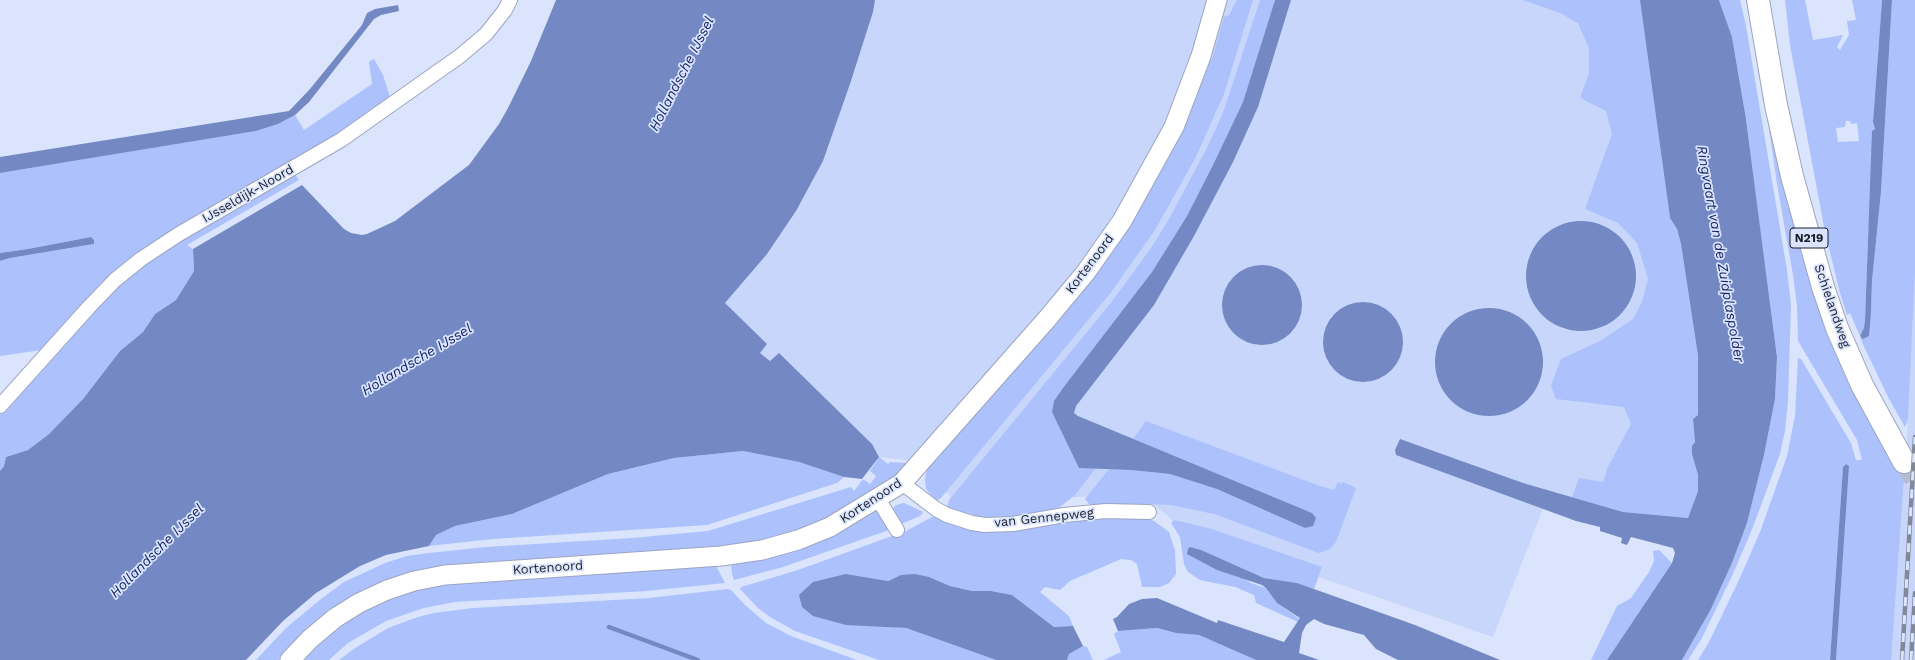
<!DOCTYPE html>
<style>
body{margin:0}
canvas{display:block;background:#dae4fc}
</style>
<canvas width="1915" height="660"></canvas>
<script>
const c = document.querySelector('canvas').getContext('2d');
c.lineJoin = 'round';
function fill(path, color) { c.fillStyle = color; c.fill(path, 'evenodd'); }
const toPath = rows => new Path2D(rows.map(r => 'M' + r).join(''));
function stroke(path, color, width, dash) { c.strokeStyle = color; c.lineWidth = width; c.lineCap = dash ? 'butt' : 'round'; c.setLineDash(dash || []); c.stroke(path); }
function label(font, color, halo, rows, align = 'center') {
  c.font = font + ' "Work Sans",sans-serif'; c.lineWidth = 3.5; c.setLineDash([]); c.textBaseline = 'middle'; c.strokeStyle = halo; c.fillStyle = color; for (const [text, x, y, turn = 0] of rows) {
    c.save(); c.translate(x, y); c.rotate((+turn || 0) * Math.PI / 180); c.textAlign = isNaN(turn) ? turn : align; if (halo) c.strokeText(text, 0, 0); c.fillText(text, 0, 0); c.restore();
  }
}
fill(toPath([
 [875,0,1644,0,1704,541,1548,496,1493,637,1185,531,1143,495,955,501,913,461,879,457,872,444,779,354,770,361,760,353,724,303,767,254,796,211,823,161,850,84,873,12],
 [1915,274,1915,660,1832,660,1847,460,1892,462,1905,478]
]), '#c9d6fb');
fill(toPath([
 [1237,0,1253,0,1224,94,1196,157,1155,230,1112,291,941,498,936,501,926,489,925,479,927,470,933,461,1129,225,1160,172,1183,127,1203,79,1209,58,1212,59,1224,17,1229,15],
 [1260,0,1275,0,1243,102,1213,165,1187,216,1152,272,1054,401,1079,467,1096,468,1075,495,1060,507,1047,513,1008,518,985,518,953,510,947,507,949,500,1110,304,1151,248,1169,219,1208,146,1224,110],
 [1523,0,1640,0,1670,218,1677,229,1681,244,1698,356,1698,415,1693,419,1695,442,1692,446,1692,453,1698,475,1698,491,1688,518,1623,512,1572,497,1579,478,1603,482,1608,467,1631,424,1624,407,1556,399,1551,386,1561,359,1600,341,1633,319,1642,302,1648,279,1637,243,1618,223,1585,209,1612,134,1606,111,1580,98,1589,73,1589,48,1578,23,1560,13],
 [1719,0,1740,0,1746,26,1787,270,1791,305,1788,401,1785,431,1780,454,1753,527,1732,576,1702,638,1688,660,1682,660,1711,609,1732,563,1747,523,1764,455,1775,399,1777,357,1746,119,1732,37],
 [1747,0,1753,0,1781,151,1894,460,1904,477,1891,660,1836,660,1849,466,1846,464,1843,467,1830,660,1698,660,1709,642,1739,580,1760,532,1787,456,1795,416,1798,358,1801,359,1851,443,1856,460,1862,460,1857,440,1798,341,1797,306,1793,275,1777,184,1762,80],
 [1785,0,1805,0,1813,40,1843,35,1837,47,1840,50,1849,35,1847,21,1856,20,1852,0,1882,0,1873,122,1875,130,1868,237,1865,320,1864,328,1860,336,1850,313,1847,315,1840,293,1825,232,1790,45],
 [1846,121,1850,121,1851,124,1857,123,1859,141,1838,142,1836,128,1845,127],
 [1892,0,1915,0,1915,274,1908,419,1905,427,1889,399,1860,338,1862,337,1863,339,1871,312,1872,281,1881,192],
 [374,59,383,75,390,97,339,134,208,210,42,350,0,356,0,261,10,258,89,245,94,244,94,240,91,237,28,249,0,253,0,173,256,131,278,124,295,115,304,130,372,84,369,62],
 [295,174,299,180,187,245,193,249,194,271,176,300,155,314,143,332,120,351,83,399,49,434,28,450,6,457,4,466,0,471,0,414,118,285,147,262,178,241],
 [1146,421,1320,486,1334,490,1338,482,1341,484,1343,482,1356,488,1336,542,1330,549,1319,553,1214,514,1171,505,1136,504,1094,506,1089,504,1085,499,1109,469,1131,470,1170,474,1217,489,1305,528,1312,513,1133,439],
 [743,451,799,462,844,477,837,483,707,525,493,539,429,546,436,535,455,526,512,514,608,474,674,458],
 [879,457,888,464,890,462,907,463,911,460,901,472,890,480,827,519,776,538,734,547,428,571,284,655,280,660,256,660,286,628,321,599,344,582,385,563,407,556,429,553,486,547,632,538,708,531,851,487,854,491,863,479,870,484,876,476,870,471],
 [904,503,923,512,920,516,899,525,891,510,896,505],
 [879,509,889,530,783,567,734,580,732,574,731,564,735,561,842,529],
 [934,516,945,521,1010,530,1104,517,1141,517,1154,521,1169,532,1175,550,1176,574,1169,583,1160,587,1142,587,1137,564,1131,560,1121,559,1070,581,1060,590,1045,587,1040,592,1069,616,1073,626,1054,627,1012,595,991,591,972,591,950,586,929,577,901,575,888,581,846,574,880,626,906,628,996,660,879,660,795,631,770,617,758,608,740,589,741,587,795,571,906,531],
 [1174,520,1212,529,1322,567,1314,589,1297,583,1264,578,1195,548,1251,583,1266,588,1277,603,1300,619,1298,622,1256,603,1254,595,1235,587,1200,580,1188,572,1184,564,1180,537,1171,523],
 [1659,550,1672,563,1607,660,1591,660,1617,606,1631,598,1649,572,1654,561,1653,551],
 [715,564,725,583,647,591,455,602,424,608,386,621,348,643,329,660,300,660,341,623,390,597,419,588,447,583],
 [728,589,731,590,745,605,766,623,791,636,857,660,339,660,355,648,388,628,418,617,434,613,473,608,649,598],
 [1157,628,1176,633,1199,635,1256,660,1104,660,1121,652,1114,634,1118,631],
 [1083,646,1087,647,1093,660,1067,660,1069,654]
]), '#adc2fc');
fill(toPath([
 [556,0,875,0,873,12,850,84,823,161,796,211,767,254,725,303,767,344,760,353,770,361,779,353,872,444,879,457,862,479,844,477,799,462,743,451,674,458,608,474,512,514,455,526,436,535,429,546,386,555,360,566,316,593,283,621,246,660,0,660,0,471,4,466,6,457,28,450,49,434,83,399,120,351,143,332,155,314,176,300,194,271,193,249,302,185,344,229,351,233,362,235,367,234,395,221,469,165,499,124,508,108,531,61],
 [1275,0,1291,0,1258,107,1233,162,1194,236,1154,305,1076,406,1074,413,1078,416,1312,513,1316,518,1313,526,1305,528,1217,489,1170,474,1131,470,1079,468,1052,412,1054,401,1063,388,1152,272,1187,216,1213,165,1243,102],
 [1640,0,1719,0,1732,37,1746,119,1777,357,1775,399,1764,455,1747,523,1732,563,1711,609,1682,660,1607,660,1672,563,1675,553,1673,548,1631,537,1627,545,1621,543,1622,538,1600,531,1600,527,1576,521,1396,455,1395,450,1400,439,1523,483,1623,512,1688,518,1698,491,1698,475,1692,454,1692,446,1695,442,1693,419,1698,415,1698,356,1681,244,1677,229,1670,218],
 [1882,0,1892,0,1881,192,1872,281,1871,312,1869,336,1863,339,1860,336,1864,328,1865,320,1872,131,1875,129,1873,122],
 [398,5,399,11,381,15,374,19,309,102,295,115,278,124,256,131,0,173,0,157,289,111,310,89,362,25,367,13,375,9],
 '1526 276a55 55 0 1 1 110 0a55 55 0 1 1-110 0Z',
 [91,237,94,240,94,244,10,258,0,261,0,253,28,249],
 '1222 305a40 40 0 1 1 80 0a40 40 0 1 1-80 0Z',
 '1323 342a40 40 0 1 1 80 0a40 40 0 1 1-80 0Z',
 '1435 362a54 54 0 1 1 108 0a54 54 0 1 1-108 0Z',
 [1846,464,1849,466,1836,660,1830,660,1843,467],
 [1190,547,1201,550,1264,578,1297,583,1314,589,1415,625,1500,660,1398,660,1376,649,1364,635,1324,624,1314,619,1306,625,1302,633,1299,653,1319,660,1256,660,1199,635,1176,633,1157,628,1118,631,1113,619,1117,617,1129,604,1142,599,1157,598,1217,623,1218,620,1284,642,1300,618,1277,603,1266,588,1262,585,1217,570,1187,554,1188,549],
 [846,574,888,581,901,575,915,574,929,577,950,586,972,591,991,591,1012,595,1054,627,1073,626,1083,646,1069,654,1067,660,996,660,906,628,846,625,813,616,802,607,799,595,813,582]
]), '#7489c3');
stroke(toPath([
 [609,627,698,660]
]), '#7489c3', 4.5);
stroke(toPath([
 [1904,462,1915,478]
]), '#b4bdd2', 22, [22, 11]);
const street = toPath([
 [0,406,89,307,115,280,141,259,179,234,341,140,460,56,486,34,505,10,510,0],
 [902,483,936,509,947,515,972,523,985,525,1013,524,1064,515,1106,511,1149,512],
 [878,499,897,530]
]);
const secondary = toPath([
 [290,660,310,639,335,618,359,603,387,590,414,581,445,575,721,556,762,550,798,540,830,527,902,483,1047,319,1086,272,1122,221,1174,127,1201,56,1217,0]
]);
const primary = toPath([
 [1758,0,1776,105,1792,176,1823,287,1837,328,1862,385,1904,462]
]);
stroke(street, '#9ba5c2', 16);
stroke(secondary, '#9ba5c2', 21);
stroke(primary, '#9ba5c2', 24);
stroke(street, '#fff', 14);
stroke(secondary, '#fff', 19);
stroke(primary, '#fff', 22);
const rail = toPath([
 [1902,660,1915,437],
 [1911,660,1915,593]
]);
stroke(rail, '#81889a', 4.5);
stroke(rail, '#dae4fc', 3, [9]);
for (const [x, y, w] of [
 [1809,238,38]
]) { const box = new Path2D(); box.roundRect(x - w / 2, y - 10, w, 20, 3); c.fillStyle = '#dae4fc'; c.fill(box); stroke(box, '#1c202b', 1); }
label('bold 12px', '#1c202b', null, [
 ["N219",1809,238]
]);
label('13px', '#1c202b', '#dae4fc', [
 ["IJsseldijk-Noord",248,194,-30],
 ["Kortenoord",1090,264,-53],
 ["Schielandweg",1832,306,71],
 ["Kortenoord",871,501,-33],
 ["van Gennepweg",1044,518,-6],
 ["Kortenoord",548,568,-4]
]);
label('italic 14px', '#162368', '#dae4fc', [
 ["Hollandsche IJssel",682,74,-63],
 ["Ringvaart van de Zuidplaspolder",1720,254,80],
 ["Hollandsche IJssel",417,360,-31],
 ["Hollandsche IJssel",157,551,-45]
]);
</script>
